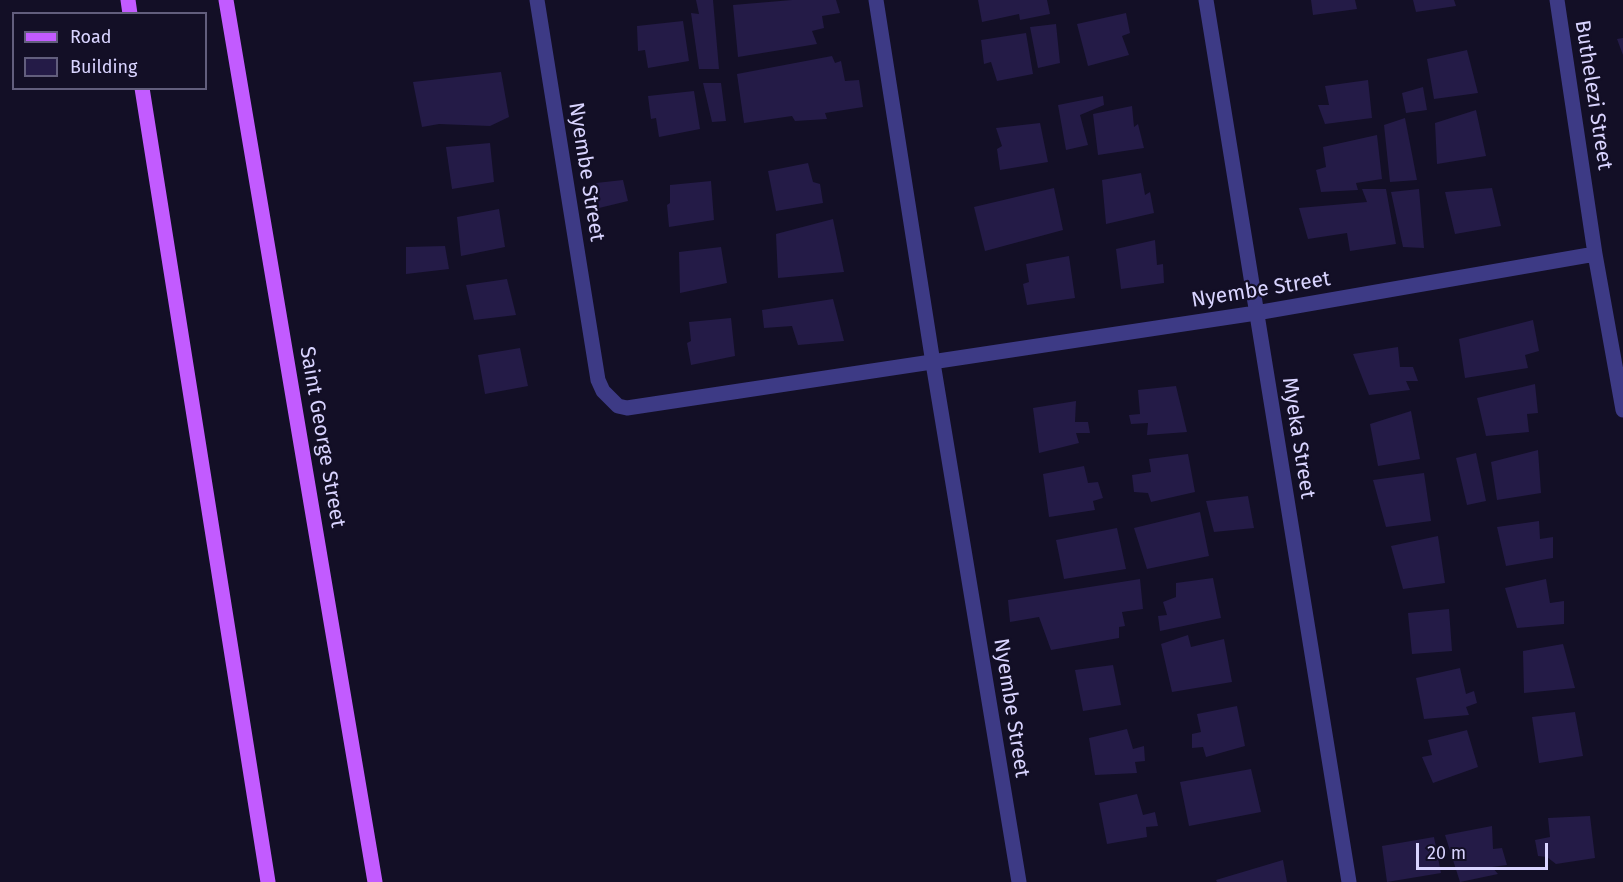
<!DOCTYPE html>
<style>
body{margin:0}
#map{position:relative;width:1623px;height:882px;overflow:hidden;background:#130f26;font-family:"Fira Sans",sans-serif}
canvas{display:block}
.legend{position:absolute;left:12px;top:12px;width:195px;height:78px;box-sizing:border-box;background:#130f26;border:2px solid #625e7d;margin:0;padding:8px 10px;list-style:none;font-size:18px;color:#d9d4ff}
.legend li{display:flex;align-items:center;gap:12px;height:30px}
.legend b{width:30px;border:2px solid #625e7d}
.scale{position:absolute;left:1416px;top:843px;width:132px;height:27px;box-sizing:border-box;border:3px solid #d9d4ff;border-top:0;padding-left:8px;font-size:18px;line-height:21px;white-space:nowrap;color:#d9d4ff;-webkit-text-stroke:4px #130f26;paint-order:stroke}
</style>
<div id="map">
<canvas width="1623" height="882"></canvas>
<ul class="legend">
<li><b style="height:8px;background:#c25bff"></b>Road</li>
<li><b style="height:16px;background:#241b47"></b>Building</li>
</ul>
<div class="scale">20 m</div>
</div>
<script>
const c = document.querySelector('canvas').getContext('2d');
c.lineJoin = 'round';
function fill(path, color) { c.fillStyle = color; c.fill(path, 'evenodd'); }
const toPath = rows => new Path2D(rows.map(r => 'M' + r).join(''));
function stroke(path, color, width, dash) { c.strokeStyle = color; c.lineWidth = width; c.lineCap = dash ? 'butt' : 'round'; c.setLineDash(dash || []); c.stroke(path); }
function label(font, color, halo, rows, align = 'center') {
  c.font = font + ' "Fira Sans",sans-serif'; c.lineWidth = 4.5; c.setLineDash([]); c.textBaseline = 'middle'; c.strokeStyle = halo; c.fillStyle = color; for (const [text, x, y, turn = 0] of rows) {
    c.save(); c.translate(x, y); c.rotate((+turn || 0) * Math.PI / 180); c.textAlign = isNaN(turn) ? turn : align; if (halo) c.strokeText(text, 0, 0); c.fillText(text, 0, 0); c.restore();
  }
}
fill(toPath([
 [696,0,713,0,719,69,699,69,691,13,699,14],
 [792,0,836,0,840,13,822,16,824,28,812,31,817,44,738,57,733,5],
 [978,0,1047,0,1050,14,1020,20,1019,14,982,22],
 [1311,0,1355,0,1357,9,1313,15],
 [1413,0,1454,0,1456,6,1416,12],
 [1126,13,1130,33,1122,36,1129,55,1088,66,1077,24],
 [683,21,689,61,648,68,645,50,638,51,637,26],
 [1056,24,1060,63,1038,68,1030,27],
 [1026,33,1033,74,997,81,991,62,984,64,981,40],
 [1623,38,1623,55,1617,39],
 [1467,50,1478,93,1434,99,1427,59],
 [832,56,835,63,841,61,845,81,859,80,863,107,825,113,827,119,795,121,792,116,744,123,737,74],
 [501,72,509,117,490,126,439,124,422,127,413,82],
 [1368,80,1372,118,1325,124,1318,105,1329,105,1325,86],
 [703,83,721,83,726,121,712,122],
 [1423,87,1427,110,1406,113,1402,93],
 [694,91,700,129,659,137,656,118,651,119,648,96],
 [1103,96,1104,105,1080,115,1088,145,1066,150,1058,105],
 [1132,106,1134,127,1138,124,1144,148,1098,155,1093,114],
 [1476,110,1486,156,1437,164,1435,123],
 [1405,118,1417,180,1390,182,1384,125],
 [1040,123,1048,162,1000,170,997,149,1002,146,996,128],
 [1377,135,1382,179,1356,183,1358,190,1321,192,1316,170,1326,167,1323,147],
 [490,143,494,182,452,189,446,147],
 [808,163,813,182,820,184,823,203,776,211,768,171],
 [1141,173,1145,195,1150,192,1154,213,1106,224,1102,180],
 [623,180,628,201,599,208,596,183],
 [711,181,714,220,669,227,667,205,670,203,670,185],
 [1054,188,1063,230,985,251,974,207],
 [1492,188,1501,226,1455,234,1445,192],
 [1362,189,1386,189,1396,244,1350,251,1347,233,1308,239,1299,208,1367,202],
 [1419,189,1424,248,1403,247,1391,192],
 [499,209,505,247,461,256,457,217],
 [833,219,844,272,778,278,776,234],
 [1155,240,1157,265,1163,264,1164,283,1121,289,1116,249],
 [445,246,449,269,406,274,406,247],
 [721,247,727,283,680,293,679,252],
 [1069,256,1075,298,1027,305,1023,284,1029,282,1026,264],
 [507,279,516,315,474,320,466,285],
 [833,299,844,341,798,345,792,326,764,328,762,310],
 [731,318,735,356,691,365,687,343,691,341,689,322],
 [1533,320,1539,351,1525,355,1528,368,1465,378,1459,339],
 [1398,347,1400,367,1413,367,1418,381,1406,381,1410,390,1369,395,1353,354],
 [520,348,528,386,485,394,478,355],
 [1535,384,1538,413,1527,414,1529,432,1486,436,1477,398],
 [1176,386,1187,432,1147,435,1148,423,1131,424,1129,415,1140,414,1138,390],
 [1076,401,1075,422,1088,422,1090,433,1076,433,1079,443,1039,453,1033,408],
 [1411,411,1420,459,1378,466,1370,424],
 [1538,450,1541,493,1497,500,1491,462],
 [1476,453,1486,501,1467,505,1456,458],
 [1188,454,1195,492,1151,502,1148,493,1134,492,1132,475,1151,472,1149,459],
 [1084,466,1088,483,1098,482,1103,498,1093,501,1095,510,1049,517,1043,474],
 [1424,473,1431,521,1386,527,1373,480],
 [1248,496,1254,528,1214,532,1206,501],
 [1200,512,1209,556,1147,569,1134,528],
 [1539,521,1540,539,1553,537,1553,558,1506,566,1497,527],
 [1117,528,1126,569,1064,579,1056,540],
 [1438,536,1445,583,1403,589,1391,546],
 [1213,578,1221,618,1160,631,1158,616,1167,615,1163,602,1176,597,1176,583],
 [1140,579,1143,609,1122,612,1125,626,1119,627,1119,638,1051,650,1039,617,1010,622,1008,600],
 [1546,579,1550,603,1564,601,1564,624,1517,628,1505,588],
 [1449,609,1452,651,1412,654,1408,613],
 [1188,635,1191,647,1224,639,1232,682,1172,692,1161,644],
 [1563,644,1575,688,1524,693,1523,651],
 [1113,665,1121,705,1083,711,1075,670],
 [1460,668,1466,694,1474,691,1477,703,1466,707,1469,715,1424,719,1416,678],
 [1237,706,1245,746,1206,757,1203,747,1192,748,1192,734,1201,732,1197,714],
 [1575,712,1583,756,1539,763,1532,717],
 [1127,729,1133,749,1144,746,1145,761,1135,762,1137,773,1095,775,1089,738],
 [1467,730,1478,767,1433,783,1422,757,1432,755,1428,740],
 [1251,769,1261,812,1189,826,1180,782],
 [1137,794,1143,815,1155,812,1158,826,1146,827,1147,837,1107,844,1099,803],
 [1590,816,1595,858,1556,864,1547,857,1538,856,1535,840,1550,837,1548,818],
 [1492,826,1493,849,1502,848,1507,865,1492,867,1498,874,1460,882,1445,835],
 [1434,837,1441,873,1387,882,1382,846],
 [1283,860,1287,882,1217,882,1216,880]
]), '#241b47');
stroke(toPath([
 [537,0,598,380,603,391,618,406,627,408,1256,313,1595,254],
 [876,0,933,363,1019,882],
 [1206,0,1349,882],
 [1557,0,1595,254,1623,410]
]), '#3d3a85', 15);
stroke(toPath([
 [128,0,130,14],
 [226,0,375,882],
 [142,88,268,882]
]), '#c25bff', 15);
label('21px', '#d9d4ff', '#130f26', [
 ["Buthelezi Street",1593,95,81],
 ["Nyembe Street",586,172,81],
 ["Nyembe Street",1261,290,-9],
 ["Saint George Street",322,437,80],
 ["Myeka Street",1298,438,81],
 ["Nyembe Street",1011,708,81]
]);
</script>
